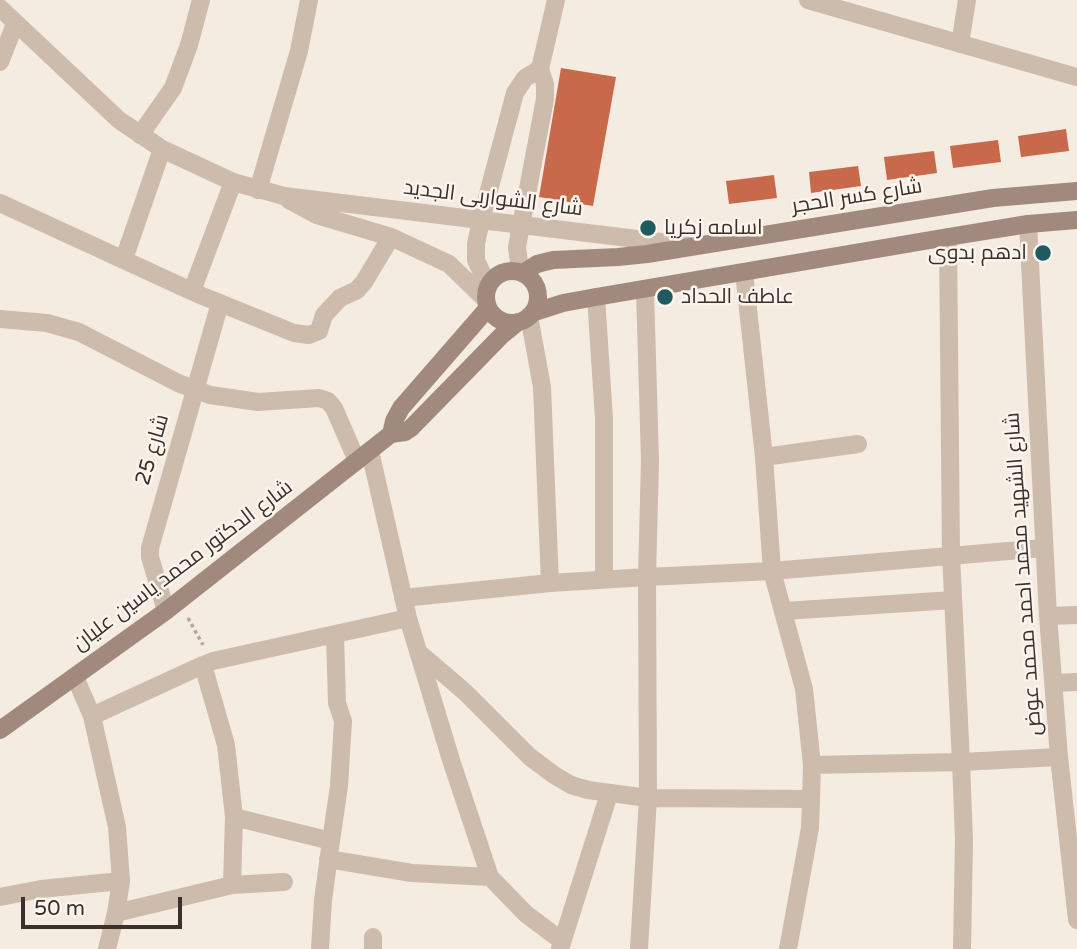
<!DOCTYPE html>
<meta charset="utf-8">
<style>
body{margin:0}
#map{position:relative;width:1077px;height:949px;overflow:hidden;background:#f4ebe1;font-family:"Varela Round",sans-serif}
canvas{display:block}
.scale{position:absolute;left:21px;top:897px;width:161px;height:32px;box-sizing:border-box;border:4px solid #3b302b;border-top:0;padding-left:9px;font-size:21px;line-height:24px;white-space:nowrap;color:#3b302b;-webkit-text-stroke:5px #fbf5ee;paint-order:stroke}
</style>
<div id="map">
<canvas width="1077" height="949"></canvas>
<div class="scale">50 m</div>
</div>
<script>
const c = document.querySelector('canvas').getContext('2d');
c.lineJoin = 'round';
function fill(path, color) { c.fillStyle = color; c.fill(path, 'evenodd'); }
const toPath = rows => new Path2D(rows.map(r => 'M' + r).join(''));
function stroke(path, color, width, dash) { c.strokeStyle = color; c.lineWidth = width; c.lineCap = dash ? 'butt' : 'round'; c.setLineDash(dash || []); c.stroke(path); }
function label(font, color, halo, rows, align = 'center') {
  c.font = font + ' "Varela Round",Cairo,sans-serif'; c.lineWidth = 5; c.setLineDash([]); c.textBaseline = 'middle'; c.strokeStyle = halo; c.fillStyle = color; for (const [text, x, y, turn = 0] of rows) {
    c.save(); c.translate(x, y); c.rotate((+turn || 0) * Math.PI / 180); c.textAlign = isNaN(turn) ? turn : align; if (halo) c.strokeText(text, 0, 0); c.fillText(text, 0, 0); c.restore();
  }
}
fill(toPath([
 [561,68,616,77,593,206,539,197],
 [1066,129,1069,151,1021,157,1018,136],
 [998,140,1001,162,953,168,950,146],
 [934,151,937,173,887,180,884,157],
 [858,166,861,186,811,193,809,172],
 [774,175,777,198,729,204,726,181]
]), '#c8694b');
stroke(toPath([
 [188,618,203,645]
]), '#b9a596', 3.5, [3.5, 3.5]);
stroke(toPath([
 [808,0,1077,77],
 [0,8,119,120,162,149,233,182,284,196,686,245],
 [960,44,967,0],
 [0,62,15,24],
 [140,135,173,88,189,45,201,0],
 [258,190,299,51,309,0],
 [289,200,317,215,391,237,449,264,485,299],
 [0,203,200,295,294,333,309,335,319,331,324,315,340,298,357,290,364,282,391,237],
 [1028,224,1048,616,1059,757,1077,920],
 [948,237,951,555,961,762,1059,757],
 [124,259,162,149],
 [520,272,517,247,545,99,545,84,540,69,556,0],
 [488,286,476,260,476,244,481,220,515,93,525,78,540,69],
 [192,291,233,182],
 [596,297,604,419,604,579],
 [529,316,542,387,550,583],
 [0,319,47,323,79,332,178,383,210,395,258,402,319,398,328,401,334,408,357,461],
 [370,451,408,618,451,760,490,877,526,914,562,941],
 [764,457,858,444],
 [403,598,550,583,647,577,650,461,645,290],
 [166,611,150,557,150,548,220,303],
 [784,611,953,600],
 [1048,616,1077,615],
 [418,652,465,692,530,757,554,775,571,785,588,790,648,798,647,577,772,571,1044,548],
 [75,677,92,716,117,827,121,881,116,913,107,949],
 [1053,683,1077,682],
 [92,716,203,665],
 [812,765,961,762,964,840,962,949],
 [234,817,226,745,203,665,213,661,408,618],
 [331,841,339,786,343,721,337,703,335,635],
 [328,859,412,873,490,877],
 [232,885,234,817,331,841,323,900,320,949],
 [0,897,41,889,121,881],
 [116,913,232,885,284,882],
 [373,949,373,937],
 [560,949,609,794],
 [639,949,648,798,811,799,812,765,804,689,772,571,764,457,744,272],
 [788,949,810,828,811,799]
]), '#cdbbac', 18);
stroke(toPath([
 '486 297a26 26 0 1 1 52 0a26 26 0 1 1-52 0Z',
 [523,273,537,264,553,260,618,257,647,254,993,198,1077,191],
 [532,313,563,303,596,297,948,237,1028,224,1077,220],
 [391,434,394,421,401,408,488,308],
 [0,730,166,611,391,434,405,432,411,428,502,335,518,322]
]), '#a18a7d', 18);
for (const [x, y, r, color] of [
 [648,228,9,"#1f5a5e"],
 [1043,253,9,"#1f5a5e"],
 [665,297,9,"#1f5a5e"]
]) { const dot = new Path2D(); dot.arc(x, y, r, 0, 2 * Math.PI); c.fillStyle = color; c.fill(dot); stroke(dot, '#fbf5ee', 2.5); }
label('21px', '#3b302b', '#fbf5ee', [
 ["شارع كسر الحجر",857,197,-9],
 ["شارع الشواربى الجديد",493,199,7],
 ["شارع 25",153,450,-74],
 ["شارع الدكتور محمد ياسين عليان",183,566,-37],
 ["شارع الشهيد محمد احمد محمد عوض",1024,574,-94]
]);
label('21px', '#3b302b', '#fbf5ee', [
 ["اسامه زكريا",664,228],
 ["ادهم بدوى",1027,253,"right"],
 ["عاطف الحداد",681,297]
], 'left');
</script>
